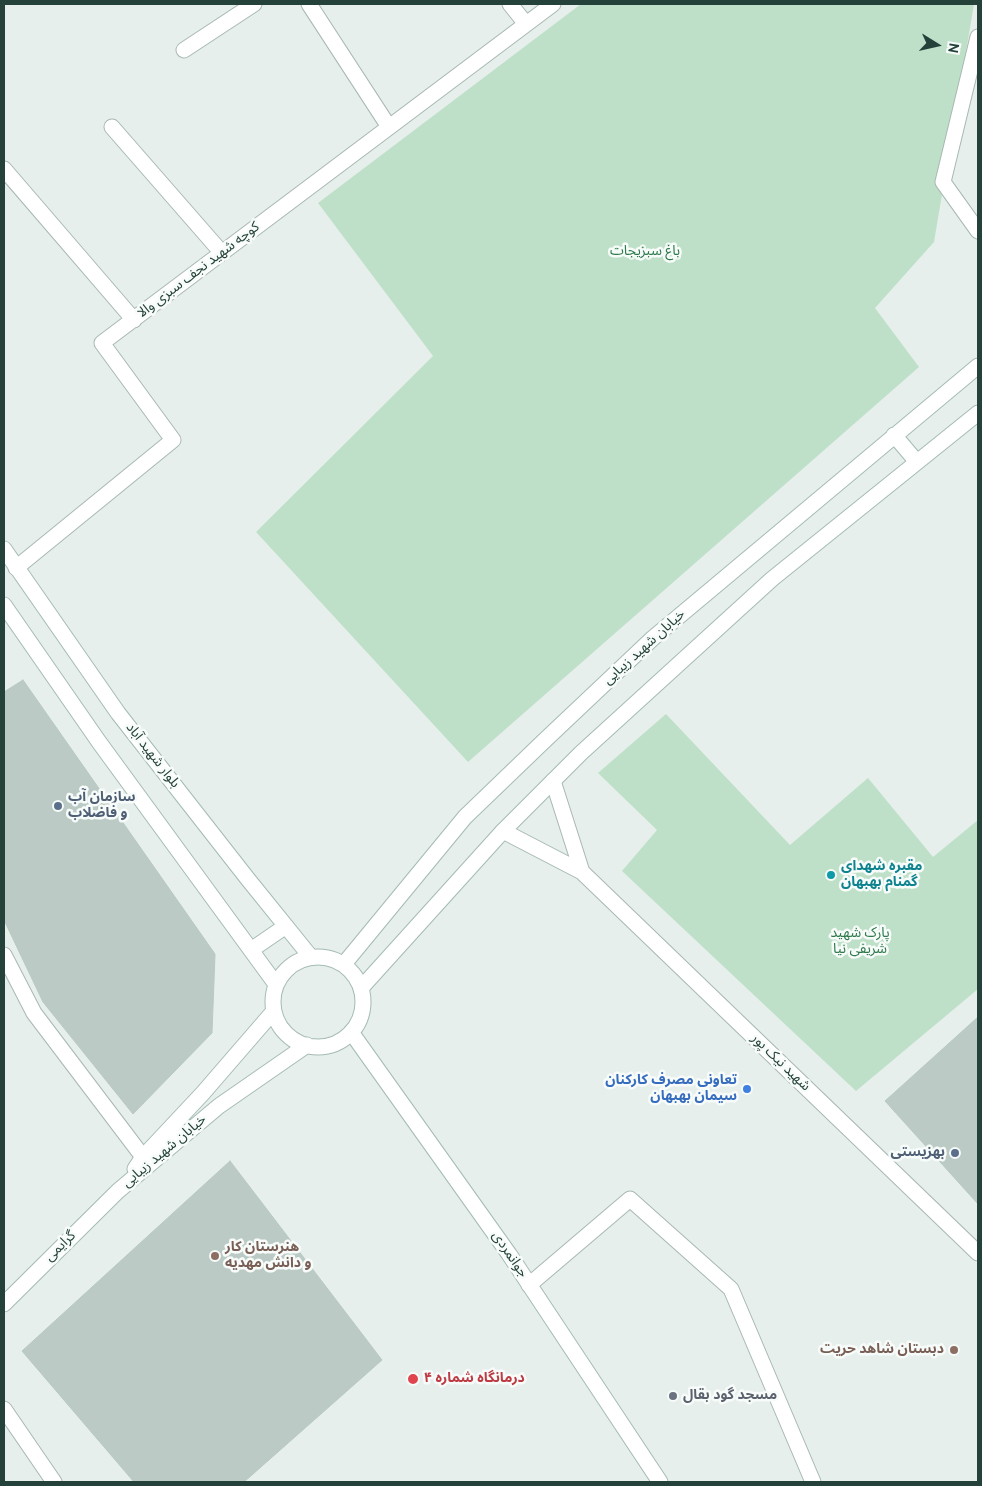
<!DOCTYPE html>
<meta charset="utf-8">
<style>
body{margin:0}
#map{position:relative;width:982px;height:1486px;overflow:hidden;background:#e6efeb;font-family:Overpass,sans-serif}
canvas{display:block}
.frame{position:absolute;inset:0;border:5px solid #24423a;pointer-events:none}
.north{position:absolute;left:912px;top:20px;width:50px;height:50px;-webkit-text-stroke:4px #f7fbf9;paint-order:stroke;rotate:100deg;font-size:14px;font-weight:700;line-height:20px;text-align:center;color:#24423a}
.north::after{content:'';display:block;margin:auto;width:18px;height:22px;background:#24423a;clip-path:polygon(50% 0,100% 100%,50% 72%,0 100%)}
</style>
<div id="map">
<canvas width="982" height="1486"></canvas>
<div class="frame"></div>
<div class="north">N</div>
</div>
<script>
const c = document.querySelector('canvas').getContext('2d');
c.lineJoin = 'round';
function fill(path, color) { c.fillStyle = color; c.fill(path, 'evenodd'); }
const toPath = rows => new Path2D(rows.map(r => 'M' + r).join(''));
function stroke(path, color, width, dash) { c.strokeStyle = color; c.lineWidth = width; c.lineCap = dash ? 'butt' : 'round'; c.setLineDash(dash || []); c.stroke(path); }
function label(font, color, halo, rows, align = 'center') {
  c.font = font + ' Overpass,"Noto Sans Arabic",sans-serif'; c.lineWidth = 5; c.setLineDash([]); c.textBaseline = 'middle'; c.strokeStyle = halo; c.fillStyle = color; for (const [text, x, y, turn = 0] of rows) {
    c.save(); c.translate(x, y); c.rotate((+turn || 0) * Math.PI / 180); c.textAlign = isNaN(turn) ? turn : align; if (halo) c.strokeText(text, 0, 0); c.fillText(text, 0, 0); c.restore();
  }
}
fill(toPath([
 [581,4,974,4,934,242,875,308,919,367,468,762,256,532,433,356,318,203],
 [666,714,790,845,868,778,933,857,978,820,978,989,856,1091,622,871,657,830,598,773]
]), '#bfe0c8');
const building = toPath([
 [23,680,215,954,212,1033,133,1114,43,1002,4,920,4,692,23,680],
 [978,1017,978,1204,885,1101,978,1017],
 [230,1161,382,1360,244,1482,134,1482,22,1351,230,1161]
]);
fill(building, '#bbcac4');
stroke(building, '#b8c9c2', 1);
const minor = toPath([
 [309,4,389,127],
 [510,4,526,24],
 [978,37,943,182,978,231],
 [184,50,254,4],
 [112,127,222,253],
 [4,169,134,320],
 [16,568,173,440,102,343,553,4],
 [4,955,34,1013,143,1157],
 [529,1285,630,1199,731,1289,813,1482],
 [4,1409,54,1482]
]);
const tertiary = toPath([
 [553,781,582,872],
 [503,831,582,872,978,1253]
]);
const secondary = toPath([
 [894,435,917,462],
 [4,549,118,713,247,878,310,956],
 [4,605,99,742,275,983],
 [251,950,286,926],
 '273 1002a45 45 0 1 1 90 0a45 45 0 1 1-90 0Z',
 [344,964,465,817,544,741,653,638,978,366],
 [362,987,503,831,581,753,772,579,978,413],
 [351,1032,509,1254,660,1482],
 [135,1169,143,1157,203,1093,273,1012],
 [4,1304,118,1191,219,1106,307,1045]
]);
stroke(minor, '#a8b8b2', 17);
stroke(tertiary, '#a8b8b2', 17);
stroke(secondary, '#a4bbb3', 17);
stroke(minor, '#fff', 15);
stroke(tertiary, '#fff', 15);
stroke(secondary, '#fff', 15);
for (const [x, y, r, color] of [
 [58,806,5,"#5c6f8a"],
 [831,875,5,"#0f9aa8"],
 [747,1089,5,"#3f7fe0"],
 [955,1153,5,"#5c6f8a"],
 [215,1256,5,"#8d6e63"],
 [954,1350,5,"#8d6e63"],
 [413,1379,6,"#e0444e"],
 [673,1396,5,"#6b7280"]
]) { const dot = new Path2D(); dot.arc(x, y, r, 0, 2 * Math.PI); c.fillStyle = color; c.fill(dot); stroke(dot, '#f7fbf9', 2); }
label('14px', '#2d7a4b', '#f7fbf9', [
 ["باغ سبزیجات",645,252],
 ["پارک شهید",860,934],
 ["شریفی نیا",860,950]
]);
label('14px', '#24423a', '#f7fbf9', [
 ["کوچه شهید نجف سبزی والا",199,271,-37],
 ["خیابان شهید زیبایی",645,648,-42],
 ["بلوار شهید آباد",152,756,52],
 ["شهید نیک پور",780,1063,44],
 ["خیابان شهید زیبایی",165,1152,-40],
 ["گرایمی",61,1247,-44],
 ["جوانمردی",509,1255,56]
]);
label('bold 14px', '#4e5e75', '#f7fbf9', [
 ["سازمان آب",68,798],
 ["و فاضلاب",68,814],
 ["بهزیستی",945,1153,"right"]
], 'left');
label('bold 14px', '#0d838f', '#f7fbf9', [
 ["مقبره شهدای",841,867],
 ["گمنام بهبهان",841,883]
], 'left');
label('bold 14px', '#366cbe', '#f7fbf9', [
 ["تعاونی مصرف کارکنان",737,1081],
 ["سیمان بهبهان",737,1097]
], 'right');
label('bold 14px', '#785e54', '#f7fbf9', [
 ["هنرستان کار",225,1248],
 ["و دانش مهدیه",225,1264],
 ["دبستان شاهد حریت",944,1350,"right"]
], 'left');
label('bold 14px', '#be3a42', '#f7fbf9', [
 ["درمانگاه شماره ۴",424,1379]
], 'left');
label('bold 14px', '#5b616d', '#f7fbf9', [
 ["مسجد گود بقال",683,1396]
], 'left');
</script>
